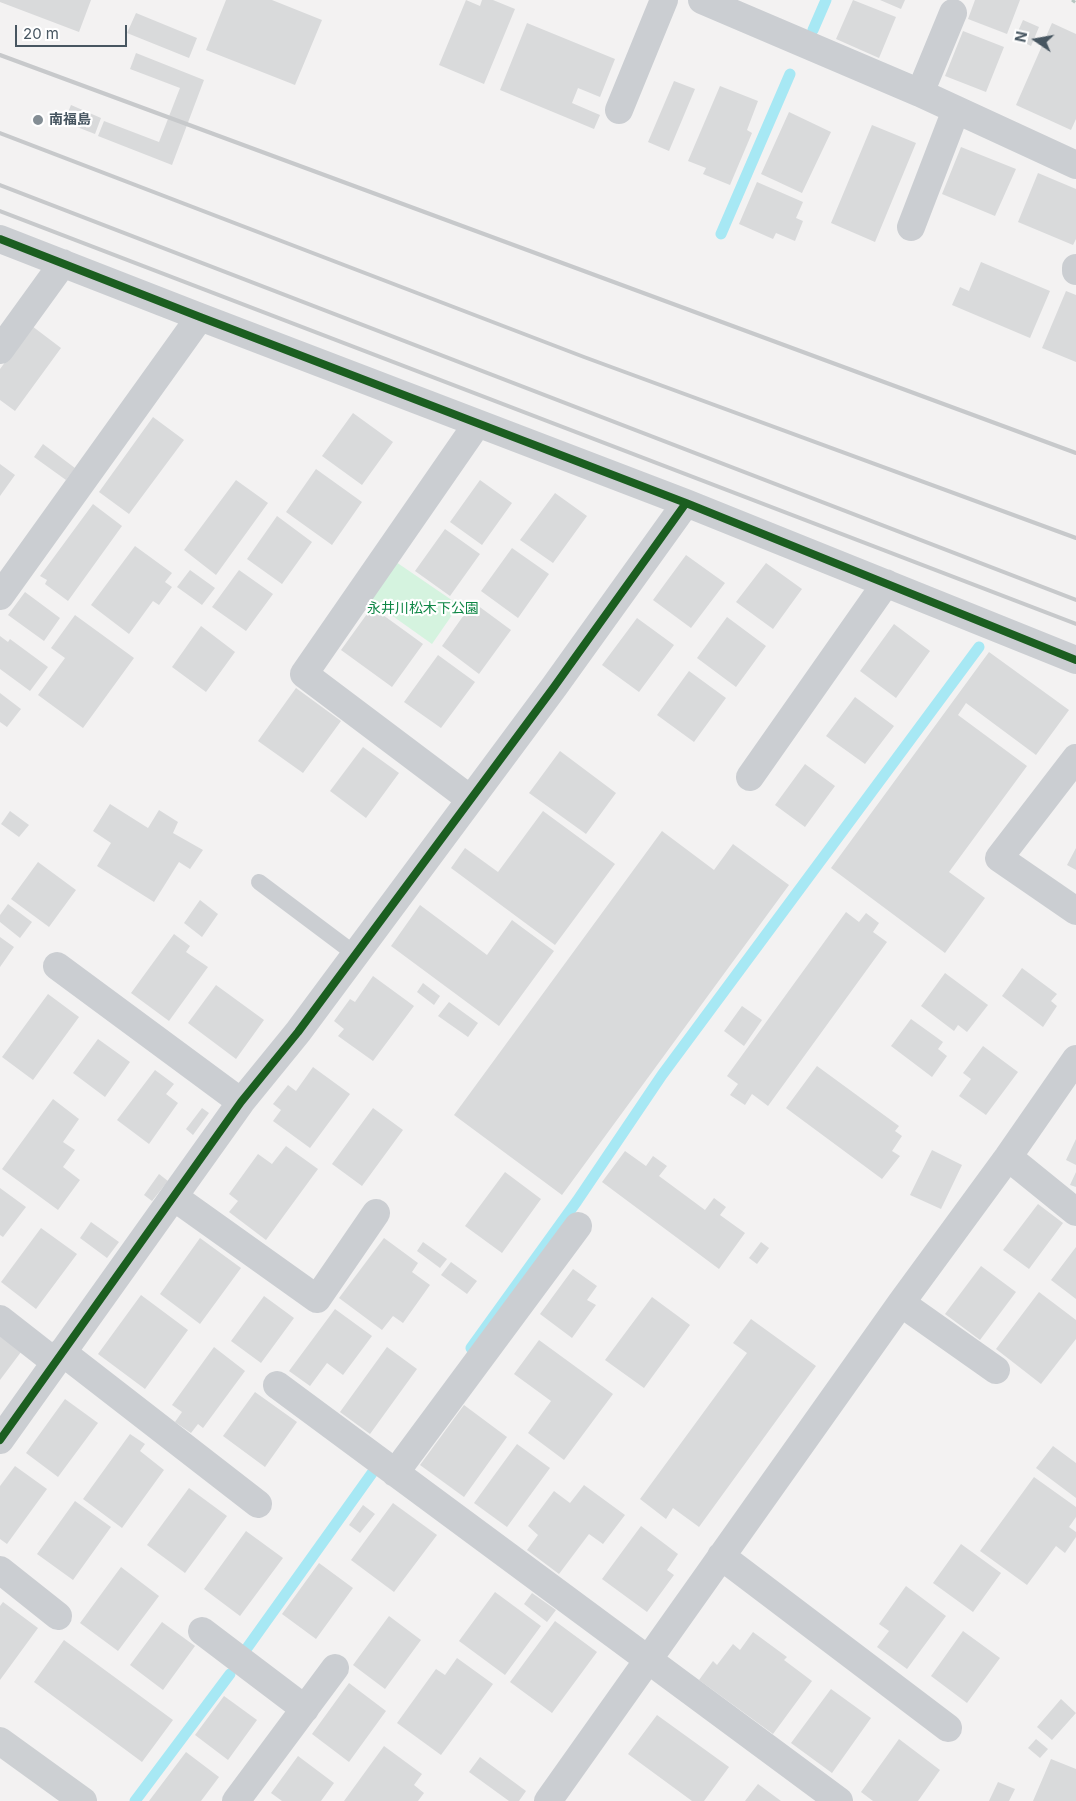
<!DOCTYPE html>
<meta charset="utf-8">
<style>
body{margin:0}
#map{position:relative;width:1076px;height:1801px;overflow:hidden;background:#f3f2f2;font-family:Inter,sans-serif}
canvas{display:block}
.north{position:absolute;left:1011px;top:15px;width:50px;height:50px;-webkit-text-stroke:4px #fff;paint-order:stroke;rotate:282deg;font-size:14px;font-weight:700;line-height:20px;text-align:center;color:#475661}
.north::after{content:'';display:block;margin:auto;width:18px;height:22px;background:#475661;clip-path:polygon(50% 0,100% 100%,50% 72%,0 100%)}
.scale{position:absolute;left:15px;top:25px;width:112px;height:22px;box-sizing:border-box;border:2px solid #475661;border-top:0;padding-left:6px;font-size:15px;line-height:18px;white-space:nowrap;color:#475661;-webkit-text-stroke:4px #fff;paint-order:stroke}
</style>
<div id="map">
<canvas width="1076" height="1801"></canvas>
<div class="north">N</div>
<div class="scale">20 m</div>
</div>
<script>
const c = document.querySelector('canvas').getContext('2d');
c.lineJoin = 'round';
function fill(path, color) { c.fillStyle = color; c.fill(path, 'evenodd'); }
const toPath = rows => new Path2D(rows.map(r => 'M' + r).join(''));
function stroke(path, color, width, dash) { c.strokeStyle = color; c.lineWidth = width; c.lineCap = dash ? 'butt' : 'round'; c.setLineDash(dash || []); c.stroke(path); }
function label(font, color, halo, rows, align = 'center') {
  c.font = font + ' Inter,"Noto Sans JP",sans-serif'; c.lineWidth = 4.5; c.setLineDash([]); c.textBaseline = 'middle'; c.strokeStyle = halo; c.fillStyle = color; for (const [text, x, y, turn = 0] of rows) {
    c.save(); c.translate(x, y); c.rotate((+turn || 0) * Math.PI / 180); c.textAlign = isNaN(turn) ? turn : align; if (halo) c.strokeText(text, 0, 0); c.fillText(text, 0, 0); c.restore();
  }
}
fill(toPath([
 [396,562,459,605,432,644,370,600]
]), '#d5f3df');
stroke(toPath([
 [813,30,826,0],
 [721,234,790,74],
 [471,1348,577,1201,662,1075,979,647],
 [247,1648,375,1469],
 [135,1801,230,1674]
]), '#a7e8f4', 11);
fill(toPath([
 [0,0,91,0,79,32,0,2],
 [226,0,272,0,322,20,295,85,206,50],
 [466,0,480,6,482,0,493,0,515,9,484,84,439,65],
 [853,0,896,17,879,58,836,39],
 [880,0,905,0,901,9],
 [975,0,1020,0,1007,34,968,19],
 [136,13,197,38,189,58,127,33],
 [1023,20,1039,27,1031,46,1015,38],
 [527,23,615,59,600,97,578,88,572,103,600,115,594,129,500,90],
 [1052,23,1076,34,1076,119,1071,130,1016,105],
 [963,31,1004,47,986,92,945,76],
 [136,53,204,80,172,165,98,136,104,121,159,142,180,88,130,69],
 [674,81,695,89,669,151,648,142],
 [720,86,758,101,747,130,752,133,730,185,703,174,706,168,688,161],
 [71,105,101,118,95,134,64,122],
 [789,112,831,132,802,193,761,174],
 [872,125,916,143,875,242,831,223],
 [961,147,1016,169,995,216,942,194],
 [1038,173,1076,189,1076,239,1073,245,1018,222],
 [757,182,803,202,796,218,803,221,795,241,776,233,773,239,739,224],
 [981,262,1050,291,1030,338,952,305,960,287,969,291],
 [1066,291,1076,295,1076,362,1042,348],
 [32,326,61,348,15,411,0,400,0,369],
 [353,413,393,442,362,485,322,456],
 [153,417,184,440,129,514,99,492],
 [43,444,75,468,66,480,34,457],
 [0,464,15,475,0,496],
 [316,469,362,502,332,545,286,512],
 [236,480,268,503,216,575,184,550],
 [480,480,512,503,482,545,450,522],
 [555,493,587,516,553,563,520,540],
 [93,504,122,526,68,601,45,584,47,580,40,576],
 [277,516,312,542,282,584,247,559],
 [445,529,480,554,450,596,415,571],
 [135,546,172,573,165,582,172,587,159,605,153,601,129,634,91,605],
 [512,548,549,574,518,618,481,591],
 [686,555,725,583,691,628,653,600],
 [766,563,802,589,773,629,736,602],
 [190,570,215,588,202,605,177,587],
 [239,570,273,594,246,631,212,607],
 [25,592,60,618,44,641,8,615],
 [473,602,511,630,479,674,442,646],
 [372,607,423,644,392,687,341,650],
 [75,615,134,658,83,728,38,695,65,658,51,648],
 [727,617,766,646,736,687,697,658],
 [637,618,674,645,639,692,602,665],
 [894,624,930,651,896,698,860,671],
 [201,626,235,652,206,692,172,667],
 [0,636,8,642,10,639,48,667,30,691,0,669],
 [989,652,1069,710,1036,755,966,703,958,715,1027,766,949,872,985,898,945,953,831,868],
 [438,655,475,682,441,728,404,702],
 [689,671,726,698,694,742,657,715],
 [296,688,341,721,303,773,258,741],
 [0,693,21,709,7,727,0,722],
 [855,697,894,726,865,764,826,736],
 [363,747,399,773,366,818,330,791],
 [560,751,616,793,586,834,529,793],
 [805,764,835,786,805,827,775,805],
 [110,804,148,828,159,810,178,822,173,833,203,850,190,869,179,862,154,902,97,866,111,843,93,831],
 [10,811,29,825,19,837,1,824],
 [543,811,615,864,555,945,451,868,465,848,498,872],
 [662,831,714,870,733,844,789,885,562,1195,454,1115],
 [1076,848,1076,870,1067,865],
 [38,862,76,890,49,927,11,899],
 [200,900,218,914,202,937,184,923],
 [8,904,32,922,20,938,0,922,0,915],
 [420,905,487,955,512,920,554,951,499,1026,391,946],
 [846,912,859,922,866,913,879,923,873,932,887,942,768,1106,752,1094,745,1105,730,1095,738,1084,727,1076],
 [174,934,190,946,186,952,208,967,169,1021,131,993],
 [0,937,14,947,0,967],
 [1022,968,1057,994,1051,1001,1057,1006,1043,1027,1002,996],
 [945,973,988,1005,967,1032,958,1025,954,1031,921,1006],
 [373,976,414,1006,373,1061,338,1036,344,1029,334,1021,350,999,355,1002],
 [423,983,440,996,434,1005,417,992],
 [216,985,264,1020,236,1059,188,1023],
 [48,994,79,1017,33,1080,2,1057],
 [449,1002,478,1023,468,1037,438,1016],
 [742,1006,762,1020,744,1046,724,1031],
 [911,1019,943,1042,938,1049,947,1056,932,1077,891,1046],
 [98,1039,130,1062,105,1097,73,1073],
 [983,1046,1018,1072,986,1115,959,1096,971,1079,963,1073],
 [817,1066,899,1126,895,1131,902,1136,892,1151,900,1156,882,1179,786,1108],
 [313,1067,350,1094,310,1148,273,1121,281,1110,273,1104,288,1085,296,1091],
 [155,1070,174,1084,166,1094,178,1103,149,1144,117,1120],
 [53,1099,79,1119,63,1142,75,1150,63,1167,80,1180,58,1210,2,1169],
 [202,1108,209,1113,193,1135,186,1129],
 [373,1108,403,1130,362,1186,332,1164],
 [1076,1139,1076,1165,1066,1160],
 [286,1146,318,1169,266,1240,229,1212,238,1201,229,1194,258,1154,272,1164],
 [932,1150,962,1165,941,1209,910,1195],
 [625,1151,646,1166,653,1156,667,1166,659,1176,705,1210,714,1198,726,1207,720,1215,745,1233,719,1269,602,1182],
 [505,1172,541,1199,502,1253,465,1226],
 [1076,1172,1076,1187,1070,1185],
 [159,1174,168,1181,152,1201,144,1195],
 [0,1188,26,1207,3,1237,0,1235],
 [1038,1204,1063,1223,1029,1269,1003,1250],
 [91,1222,119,1242,107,1258,80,1238],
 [41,1228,77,1254,36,1309,1,1282],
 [200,1238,241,1268,200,1324,160,1294],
 [384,1238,418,1263,412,1272,430,1285,403,1323,393,1316,382,1330,339,1298],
 [423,1242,447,1259,440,1268,417,1251],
 [761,1242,769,1248,757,1264,749,1258],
 [1076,1247,1076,1299,1051,1280],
 [451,1262,477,1281,467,1294,441,1275],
 [981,1266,1016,1292,980,1340,945,1314],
 [573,1269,597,1286,587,1300,596,1305,572,1338,540,1314],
 [1039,1292,1076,1320,1076,1339,1041,1384,996,1349],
 [141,1295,188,1330,145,1389,98,1354],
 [264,1296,294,1318,261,1363,231,1341],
 [652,1297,690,1325,644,1388,605,1360],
 [335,1309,372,1336,343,1375,327,1363,310,1386,289,1371],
 [751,1319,816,1366,699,1527,673,1508,666,1519,640,1499,747,1353,733,1343],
 [0,1336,21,1352,0,1380],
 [539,1340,613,1394,564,1460,528,1433,551,1401,514,1374],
 [214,1347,245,1371,203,1428,198,1424,191,1433,175,1422,182,1412,172,1405],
 [387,1347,417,1369,370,1434,340,1412],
 [255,1392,297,1422,265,1467,223,1436],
 [65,1399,98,1423,58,1477,26,1453],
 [464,1405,507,1437,464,1497,420,1465],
 [130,1434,145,1444,140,1451,164,1470,122,1528,83,1499],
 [517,1444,550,1468,507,1527,474,1503],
 [1053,1446,1076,1463,1076,1498,1036,1468],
 [15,1466,47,1489,7,1544,0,1539,0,1486],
 [1034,1477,1076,1507,1076,1517,1069,1527,1076,1532,1076,1537,1065,1553,1056,1546,1027,1585,980,1551],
 [584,1485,625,1515,603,1544,589,1534,559,1574,527,1550,538,1535,528,1526,554,1491,570,1503],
 [189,1488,227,1516,185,1573,147,1545],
 [75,1501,111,1527,73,1580,37,1554],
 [393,1503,437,1535,394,1592,351,1560],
 [363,1505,375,1514,360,1533,349,1525],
 [641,1526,678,1554,667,1570,674,1575,647,1612,602,1579],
 [246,1531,283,1558,240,1616,204,1589],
 [961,1544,1001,1573,973,1612,933,1583],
 [319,1563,353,1588,316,1639,282,1614],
 [121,1567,159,1596,118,1651,80,1623],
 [906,1586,946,1616,907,1669,877,1647,889,1631,879,1624],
 [495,1592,541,1626,505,1675,459,1641],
 [532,1593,556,1610,547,1622,524,1604],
 [3,1602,38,1628,0,1680,0,1606],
 [389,1616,421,1640,385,1689,353,1665],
 [555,1621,597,1652,552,1713,510,1682],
 [162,1622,195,1646,163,1690,130,1665],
 [963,1631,1000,1658,967,1703,931,1676],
 [753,1632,787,1657,784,1660,812,1681,773,1734,699,1680,713,1661,717,1665,733,1644,740,1650],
 [64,1640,173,1720,142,1762,34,1682],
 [457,1658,493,1684,441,1755,397,1723,436,1669,445,1675],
 [349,1683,386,1711,349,1762,312,1734],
 [831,1689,871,1718,832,1773,791,1743],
 [224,1696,257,1720,228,1760,195,1735],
 [1061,1699,1076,1713,1052,1740,1037,1727],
 [657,1715,729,1767,704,1801,692,1801,628,1754],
 [899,1739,940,1770,918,1801,873,1801,861,1792],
 [1036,1739,1048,1749,1040,1758,1028,1748],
 [384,1746,422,1774,414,1785,424,1793,418,1801,344,1801],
 [186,1752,219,1777,201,1801,149,1801],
 [298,1756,334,1783,321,1801,282,1801,271,1793],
 [480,1757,526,1791,519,1801,509,1801,469,1772],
 [1051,1759,1076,1769,1076,1801,1033,1801],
 [998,1782,1015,1789,1009,1801,989,1801],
 [758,1784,781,1801,745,1801]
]), '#d9dadb');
stroke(toPath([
 [1072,0,1076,3]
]), '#b8c7c2', 3, [4, 2.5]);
stroke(toPath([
 [259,882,355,954]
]), '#cbced2', 16);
stroke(toPath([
 [702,0,920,93,1076,165],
 [920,93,953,13],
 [619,110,664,0],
 [911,227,956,110],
 [0,239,200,317,686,503,1076,660],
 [1076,268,1076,271],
 [0,350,63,263],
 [0,596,200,317],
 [1076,758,999,858,1076,911],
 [750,777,886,583],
 [470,799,304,674,477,424],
 [57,966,241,1102],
 [1008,1157,1076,1212],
 [174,1197,317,1299,376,1213],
 [901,1303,996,1370],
 [0,1319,55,1362],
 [62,1352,258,1504],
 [277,1385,839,1801],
 [0,1440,241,1102,298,1032,554,687,686,503],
 [395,1473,578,1226],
 [721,1556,948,1728],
 [0,1570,58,1616],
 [202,1631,305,1709],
 [236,1801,335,1668],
 [548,1801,901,1303,1008,1157,1076,1059]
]), '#cbced2', 28);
stroke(toPath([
 [0,1741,83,1801]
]), '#cdd0d3', 28);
stroke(toPath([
 [0,55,1076,453],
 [0,133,584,357,1076,538],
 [0,185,1076,600],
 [0,211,1076,624]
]), '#c7c9cb', 4);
stroke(toPath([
 [0,239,200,317,686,503,1076,660],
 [0,1440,241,1102,298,1032,554,687,686,503]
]), '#1b5e20', 8);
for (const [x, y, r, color] of [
 [38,120,6,"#838d94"]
]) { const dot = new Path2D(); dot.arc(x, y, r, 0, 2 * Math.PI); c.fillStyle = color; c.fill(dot); stroke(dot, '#fff', 2); }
label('bold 14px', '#475661', '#fff', [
 ["南福島",49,120]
], 'left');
label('14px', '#0e8645', '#fff', [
 ["永井川松木下公園",423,609]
]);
</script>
